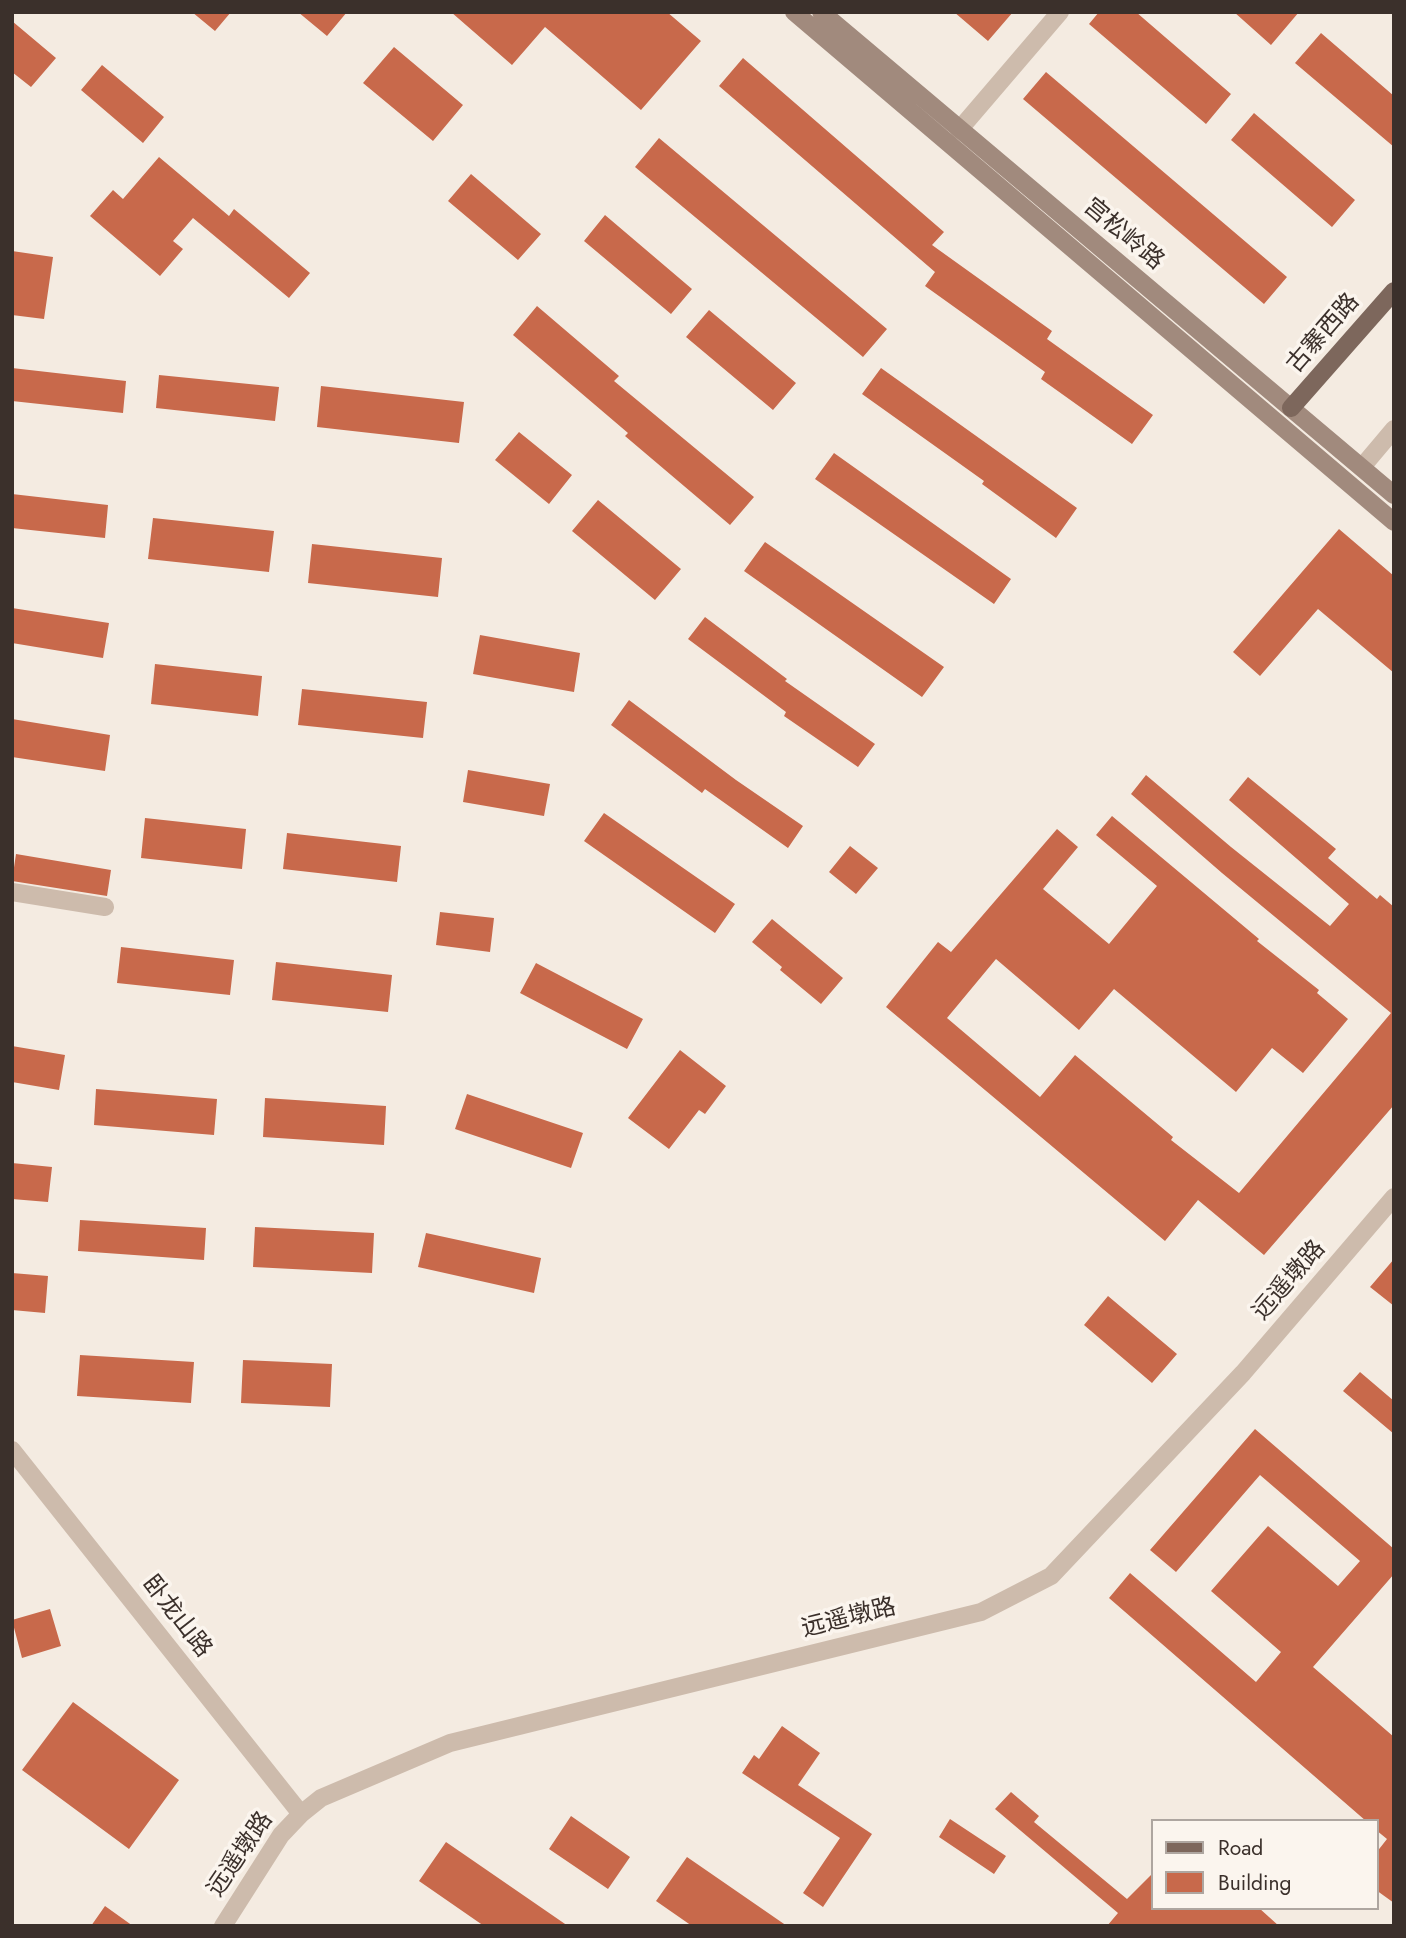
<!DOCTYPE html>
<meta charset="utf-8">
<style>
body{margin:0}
#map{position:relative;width:1406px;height:1938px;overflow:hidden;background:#f4ebe1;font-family:Jost,sans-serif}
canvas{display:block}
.frame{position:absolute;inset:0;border:14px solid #3b302b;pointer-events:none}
.legend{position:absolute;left:1151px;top:1819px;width:228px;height:91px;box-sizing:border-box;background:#fbf5ee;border:2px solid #aea6a0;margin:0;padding:9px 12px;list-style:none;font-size:21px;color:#3b302b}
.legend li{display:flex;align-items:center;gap:14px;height:35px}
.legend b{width:35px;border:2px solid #aea6a0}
</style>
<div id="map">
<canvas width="1406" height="1938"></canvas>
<div class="frame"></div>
<ul class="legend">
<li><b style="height:9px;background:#7d675c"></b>Road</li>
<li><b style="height:19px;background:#c8694b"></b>Building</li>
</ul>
</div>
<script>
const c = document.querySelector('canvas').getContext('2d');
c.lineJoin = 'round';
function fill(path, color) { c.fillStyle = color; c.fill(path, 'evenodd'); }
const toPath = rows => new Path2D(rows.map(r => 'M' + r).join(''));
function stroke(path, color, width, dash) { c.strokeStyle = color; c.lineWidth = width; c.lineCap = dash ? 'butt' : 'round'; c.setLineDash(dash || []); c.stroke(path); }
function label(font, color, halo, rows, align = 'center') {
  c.font = font + ' Jost,"Noto Sans SC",sans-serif'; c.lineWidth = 7; c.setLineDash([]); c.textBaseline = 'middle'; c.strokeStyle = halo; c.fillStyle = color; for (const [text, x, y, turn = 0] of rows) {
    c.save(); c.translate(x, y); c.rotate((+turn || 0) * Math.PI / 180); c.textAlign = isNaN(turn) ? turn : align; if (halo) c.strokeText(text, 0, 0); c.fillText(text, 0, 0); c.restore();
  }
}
fill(toPath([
 [192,12,231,12,215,31],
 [298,12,347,12,327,36],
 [451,12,667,12,701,41,641,110,545,27,512,65],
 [954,12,1013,12,988,41],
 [1099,12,1136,12,1231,94,1206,124,1089,24],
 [1234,12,1299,12,1271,45],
 [12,21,56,58,31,87,12,72],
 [1321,33,1394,96,1394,147,1295,63],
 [394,47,463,105,433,141,363,83],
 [743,58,944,232,932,245,1052,331,1047,339,1153,415,1132,444,1041,379,1045,372,925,286,935,272,719,86],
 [102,65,164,117,143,143,81,90],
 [1046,72,1287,277,1264,304,1023,99],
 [1254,113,1355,200,1332,227,1231,140],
 [659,138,887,329,863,357,635,167],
 [159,157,229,216,234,209,310,273,289,298,193,218,173,241,183,249,160,276,90,216,113,190,123,199],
 [471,174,541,234,518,260,448,201],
 [605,215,692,289,671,314,584,241],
 [12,251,53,257,44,319,12,315],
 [537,306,619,376,614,381,754,497,730,525,625,436,628,433,513,335],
 [709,310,796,383,773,410,686,337],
 [12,368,126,381,123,413,12,401],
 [881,368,1077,508,1056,538,982,484,984,481,862,394],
 [159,375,279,387,275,421,156,408],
 [321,386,464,402,459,443,317,427],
 [519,432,572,475,549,504,495,460],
 [834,453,1011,579,994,604,815,479],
 [12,494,108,505,105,538,12,528],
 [598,500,681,569,655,600,572,531],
 [153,518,274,531,269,572,148,559],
 [1339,529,1394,576,1394,673,1318,609,1260,676,1233,652],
 [765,542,944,667,922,697,744,571],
 [312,544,442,558,438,597,308,583],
 [12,608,109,623,103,658,12,643],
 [705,617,787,679,785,681,875,744,858,767,784,716,786,712,688,639],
 [480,635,580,653,574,692,473,674],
 [155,664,262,676,258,716,151,704],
 [302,689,427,702,423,738,298,725],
 [629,700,736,780,803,826,788,848,705,789,702,793,611,725],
 [12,719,110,735,105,771,12,757],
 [468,770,550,784,544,816,463,802],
 [1146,775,1231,847,1330,926,1349,904,1229,800,1248,777,1336,849,1328,858,1377,899,1380,895,1394,907,1394,1105,1264,1255,1198,1200,1165,1241,886,1007,938,942,951,952,1057,829,1078,847,1043,889,1109,944,1157,886,1096,835,1112,816,1259,939,1257,941,1319,990,1317,993,1348,1019,1303,1073,1272,1048,1236,1092,1114,989,1079,1030,996,959,947,1018,1040,1097,1075,1055,1173,1137,1171,1140,1239,1193,1391,1013,1222,873,1131,794],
 [604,813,735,904,715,933,584,841],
 [145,818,246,829,242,869,141,858],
 [287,833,401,846,397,882,283,869],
 [850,846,878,868,856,894,829,872],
 [16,854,111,870,107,896,12,881],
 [440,912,494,918,490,952,436,945],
 [772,919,843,978,821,1004,780,970,782,967,752,942],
 [121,947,234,960,230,995,117,983],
 [276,962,392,975,388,1012,272,1000],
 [536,963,643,1019,627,1049,520,993],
 [12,1046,65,1055,59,1090,12,1082],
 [680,1050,726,1086,705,1114,699,1110,669,1149,628,1118],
 [96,1089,217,1099,214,1135,94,1125],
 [467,1094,583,1133,571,1168,455,1129],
 [265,1098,386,1106,384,1145,263,1137],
 [12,1163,52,1167,48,1202,12,1199],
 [80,1220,206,1228,204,1260,78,1251],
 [255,1227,374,1233,372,1273,253,1267],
 [426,1233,541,1258,534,1293,418,1267],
 [1394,1259,1394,1306,1370,1287],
 [12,1273,48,1276,45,1313,12,1310],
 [1108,1296,1177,1354,1152,1383,1084,1325],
 [80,1355,194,1362,191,1403,77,1396],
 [243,1360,332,1364,330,1407,241,1403],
 [1360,1372,1394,1401,1394,1434,1343,1391],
 [1255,1429,1394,1549,1394,1574,1313,1667,1394,1737,1394,1903,1376,1890,1376,1853,1387,1839,1376,1830,1376,1821,1366,1821,1109,1598,1130,1573,1256,1682,1281,1652,1211,1591,1268,1526,1338,1586,1360,1561,1260,1475,1176,1572,1150,1550],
 [50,1609,61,1646,22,1658,12,1620],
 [73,1702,179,1780,129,1849,22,1770],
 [782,1726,820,1753,798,1785,872,1834,823,1907,803,1893,840,1838,742,1773,754,1755,759,1759],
 [1011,1792,1039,1816,1034,1822,1127,1899,1152,1874,1152,1908,1259,1908,1279,1926,1107,1926,1118,1913,995,1809],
 [571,1816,630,1857,608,1889,549,1849],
 [950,1819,1006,1856,994,1874,939,1837],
 [446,1842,568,1926,484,1926,419,1881],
 [687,1857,787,1926,692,1926,656,1901],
 [105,1906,133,1926,91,1926]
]), '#c8694b');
stroke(toPath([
 [959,130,1060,12],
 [1362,467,1394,429],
 [12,892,105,907]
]), '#cdbbac', 18);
stroke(toPath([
 [12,1450,301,1814],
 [223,1926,281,1835,301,1814,321,1798,450,1743,981,1612,1051,1576,1243,1373,1394,1197]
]), '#cdbbac', 18);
stroke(toPath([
 [794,12,1394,522],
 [821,12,1394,495]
]), '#a18a7d', 18);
stroke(toPath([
 [1291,408,1394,291]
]), '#7d675c', 18);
label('24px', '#3b302b', '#fbf5ee', [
 ["宫松岭路",1123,235,40],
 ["古寨西路",1324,334,-49],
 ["远遥墩路",1290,1281,-49],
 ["卧龙山路",176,1617,52],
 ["远遥墩路",849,1619,-14],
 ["远遥墩路",241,1855,-56]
]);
</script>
